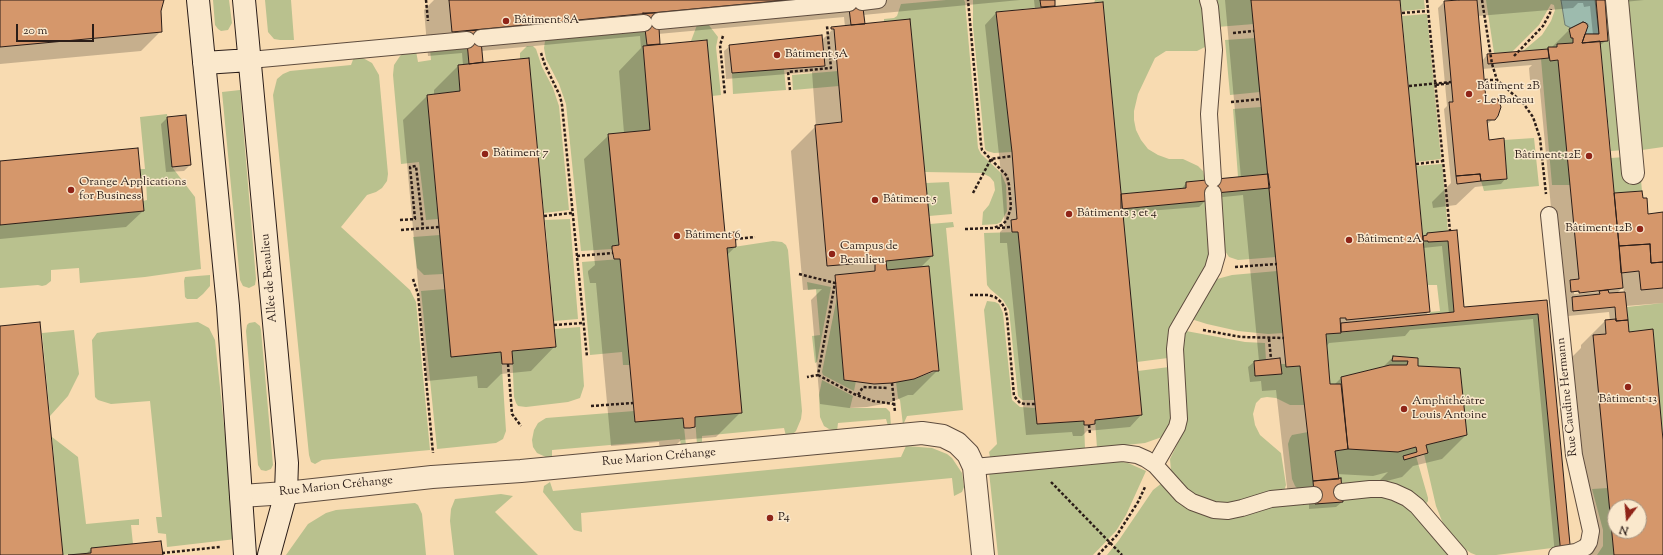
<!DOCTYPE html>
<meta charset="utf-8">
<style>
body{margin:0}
#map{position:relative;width:1663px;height:555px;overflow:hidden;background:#f8dbb1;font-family:"Sorts Mill Goudy",serif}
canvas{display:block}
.north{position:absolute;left:1607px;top:499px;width:40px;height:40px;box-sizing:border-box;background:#fae8cc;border:1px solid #a79784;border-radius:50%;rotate:196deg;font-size:11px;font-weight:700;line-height:16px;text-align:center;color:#2b1d18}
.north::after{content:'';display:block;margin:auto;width:14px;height:18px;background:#8f2418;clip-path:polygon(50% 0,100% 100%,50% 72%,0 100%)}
.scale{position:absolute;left:16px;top:24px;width:78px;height:18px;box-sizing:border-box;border:2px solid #2b1d18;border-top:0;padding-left:5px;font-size:12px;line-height:14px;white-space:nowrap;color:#2b1d18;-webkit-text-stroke:3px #fae8cc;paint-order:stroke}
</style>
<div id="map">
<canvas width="1663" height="555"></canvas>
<div class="north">N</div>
<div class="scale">20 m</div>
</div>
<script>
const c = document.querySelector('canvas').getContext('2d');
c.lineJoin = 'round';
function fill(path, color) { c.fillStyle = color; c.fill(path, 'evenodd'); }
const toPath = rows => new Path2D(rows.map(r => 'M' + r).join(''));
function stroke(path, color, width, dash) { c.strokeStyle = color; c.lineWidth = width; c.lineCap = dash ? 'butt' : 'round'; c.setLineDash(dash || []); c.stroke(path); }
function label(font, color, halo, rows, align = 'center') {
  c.font = font + ' "Sorts Mill Goudy",serif'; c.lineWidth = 3; c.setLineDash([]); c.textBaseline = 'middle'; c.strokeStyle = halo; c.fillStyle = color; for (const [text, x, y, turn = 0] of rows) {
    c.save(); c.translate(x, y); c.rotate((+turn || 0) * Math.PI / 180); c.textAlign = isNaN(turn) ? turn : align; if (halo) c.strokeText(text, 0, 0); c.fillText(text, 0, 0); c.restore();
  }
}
fill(toPath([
 [213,0,229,0,232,23,228,30,221,31,218,29,215,25],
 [265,0,291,0,294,40,280,40,274,39,268,32],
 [946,0,964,0,965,2,978,148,981,154,1001,173,1006,185,1007,211,1001,222,997,224,982,225,983,212,989,205,995,190,994,182,990,177,982,173,925,172,910,20,884,22,884,19,894,18,897,16,901,4],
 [973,0,1040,0,1041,7,996,12,1012,152,994,153,987,151,985,149,973,26],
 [1095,0,1202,0,1207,46,1197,51,1166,51,1155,58,1138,94,1134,111,1134,120,1136,130,1141,140,1148,149,1158,155,1169,159,1183,159,1198,166,1203,171,1205,180,1186,182,1186,188,1121,194,1103,2,1094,3],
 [1214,0,1251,0,1254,24,1217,27],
 [1400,0,1424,0,1425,9,1402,11],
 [1486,0,1561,0,1565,24,1571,28,1569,32,1573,38,1573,43,1557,44,1557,47,1548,47,1548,49,1523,51,1542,35,1551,21,1555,10,1554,5,1551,4,1539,25,1512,52,1494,53],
 [1605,0,1610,0,1624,150,1611,151,1600,41,1608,40],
 [1627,0,1663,0,1663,147,1642,150],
 [1427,14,1441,159,1416,162,1402,16],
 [708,24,718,37,716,47,721,95,712,96,707,40,691,41,697,25],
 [645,30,647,45,643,46,650,130,608,134,619,245,613,246,612,249,581,251,566,104,559,84,546,59,544,48,545,41,546,39],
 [1255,38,1260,92,1230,95,1225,40],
 [467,46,469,64,458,65,460,91,427,95,438,219,426,220,419,162,401,164,393,75,394,65,400,56,405,52,416,51,418,62,431,60,430,49],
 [527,46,533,46,536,49,542,67,553,88,559,106,569,210,544,213,529,59,520,59,520,53],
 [354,57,363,58,372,63,379,75,388,174,387,181,382,188,376,192,367,195,341,227,410,290,416,302,430,450,322,460,315,464,311,462,309,455,273,95,277,79,283,74,290,71,351,65],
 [1549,58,1550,61,1558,60,1570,185,1552,185,1541,59],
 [784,69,786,90,733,94,732,73],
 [838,71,839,86,793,90,792,75],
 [240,90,256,279,255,285,249,288,243,286,240,280,222,92],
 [1261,107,1268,174,1238,177,1233,109],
 [167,114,172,167,195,197,201,269,145,277,80,283,79,268,51,270,51,281,46,285,42,286,38,285,0,288,0,225,144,211,143,201,147,200,146,180,141,180,140,169,145,169,140,117],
 [1534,138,1539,186,1484,191,1481,181,1507,179,1504,140],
 [1625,157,1641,180,1642,191,1614,193,1611,158],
 [1442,164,1448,231,1423,236,1416,166],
 [949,182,952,214,929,216,926,183],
 [1270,188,1276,257,1238,260,1229,257,1225,251,1219,193],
 [1206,201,1210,259,1168,358,1137,362,1121,209],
 [570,219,578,319,554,321,545,220],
 [953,222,954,227,946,228,963,410,907,416,903,425,900,400,898,398,896,382,914,379,939,370,929,266,887,270,886,261,933,256,930,224],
 [1018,232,1035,400,1022,400,1018,396,1009,310,1003,300,990,289,987,285,984,233],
 [440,235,443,274,424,275,417,268,413,237],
 [773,241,782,242,786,245,788,250,802,411,801,419,796,431,791,436,786,436,784,428,702,436,702,444,697,445,695,417,727,248],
 [1423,241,1428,241,1428,242,1448,241,1454,312,1430,314,1430,312,1440,311,1437,285,1428,285],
 [620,259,630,365,623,365,622,352,590,355,582,262],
 [1277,271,1284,333,1268,334,1238,331,1207,324,1191,319,1213,282,1217,279,1232,275],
 [210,275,210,286,203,294,197,299,187,299,185,297,184,281,185,277],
 [807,282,831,287,817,362,815,363,812,336,820,335,816,289,808,290],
 [445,289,451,357,501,352,506,431,503,439,496,443,437,449,421,291],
 [837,297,844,380,856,381,854,391,823,375,822,372],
 [987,301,995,302,999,304,1003,313,1012,400,1020,407,1035,408,1037,424,1084,421,1085,449,990,457,989,452,997,444,984,310],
 [1663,303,1663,440,1653,330,1629,332,1627,307],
 [1538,314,1560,547,1496,555,1476,555,1471,553,1462,547,1447,530,1442,521,1436,506,1424,454,1428,453,1426,445,1467,435,1460,368,1418,366,1418,358,1393,356,1392,360,1408,361,1407,365,1390,365,1341,377,1341,384,1330,384,1326,334],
 [198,322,209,328,215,340,236,539,167,547,166,534,158,533,156,517,162,517,150,401,111,404,98,400,95,397,92,340,97,333,102,332],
 [255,322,260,326,261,330,273,465,271,469,266,471,261,470,258,465,246,331,247,325,249,323],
 [580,327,584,386,580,398,568,402,526,407,518,406,516,403,514,397,512,351,556,347,555,329],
 [74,330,79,374,68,396,50,416,42,333],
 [1186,331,1245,342,1265,343,1266,360,1254,361,1255,376,1281,374,1281,364,1286,364,1286,367,1300,366,1305,405,1290,405,1276,398,1267,397,1261,398,1256,403,1253,414,1255,425,1260,435,1281,453,1286,485,1284,491,1230,504,1218,503,1206,501,1186,489,1171,471,1170,459,1186,426,1187,420,1182,360,1183,339],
 [1169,367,1173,418,1162,437,1145,443,1097,448,1095,420,1142,415,1138,371],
 [822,380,853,396,850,408,886,408,890,412,891,426,888,426,886,419,838,423,837,431,829,429,824,426,820,417,819,395],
 [634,411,635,422,683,418,686,445,681,446,680,439,552,450,552,458,548,458,537,453,533,447,532,440,534,430,538,423,546,418],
 [1308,432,1314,488,1299,490,1295,486,1292,479,1288,444,1290,438,1292,435],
 [52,437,78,457,86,524,139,519,139,525,131,525,133,544,91,548,91,553,63,555],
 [906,446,932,448,947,454,952,458,962,473,964,487,962,492,954,496,952,478,581,513,582,532,574,530,543,492,544,486,550,482,553,491,901,457],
 [1416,447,1417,452,1403,456,1404,460,1416,456,1428,498,1428,501,1426,504,1342,486,1341,479,1339,479,1335,451,1348,449,1398,452],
 [1112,460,1128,463,1146,471,1126,515,1116,531,1093,555,998,555,989,472],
 [1162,483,1225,518,1244,516,1272,506,1315,502,1315,504,1343,502,1343,500,1371,497,1391,498,1407,505,1449,555,1107,555,1119,540,1153,490],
 [1608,488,1614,555,1597,555,1603,546,1603,530,1592,489],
 [501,494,513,496,495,512,538,555,454,555,450,521,451,509,455,499],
 [415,503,418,505,422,514,426,555,286,555,308,524,326,513,336,510]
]), '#b9c18e');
const water = toPath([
 [1561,0,1595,0,1599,34,1585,34,1588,24,1583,22,1571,28,1565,25,1561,0]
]);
fill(water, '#9dbbae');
stroke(water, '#6f7c72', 1);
fill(toPath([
 [0,0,162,0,160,11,161,31,141,51,0,64],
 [434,0,1020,0,863,15,864,23,932,256,921,267,938,370,913,395,908,395,889,403,867,407,849,408,820,404,811,300,822,289,803,290,791,151,816,126,812,72,726,79,724,51,730,46,821,41,834,28,845,27,844,17,658,34,659,43,657,45,724,234,735,247,726,256,741,412,716,437,681,440,670,451,660,452,659,442,611,446,596,283,590,283,588,273,588,271,595,265,584,159,609,135,624,133,619,71,641,48,640,36,481,51,482,63,555,346,531,371,501,374,487,388,478,388,477,376,427,381,403,120,427,96,434,95,434,90,458,66,463,65,462,53,428,56,424,10],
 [1034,0,1054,0,1054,5,1052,8,1120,195,1181,190,1186,183,1241,178,1225,0,1400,0,1422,237,1428,234,1456,231,1463,309,1546,301,1570,555,1555,555,1533,319,1410,330,1405,336,1329,343,1326,347,1329,385,1334,385,1341,378,1383,367,1393,357,1417,359,1417,367,1466,435,1442,459,1413,466,1402,477,1379,483,1379,481,1388,472,1373,476,1337,474,1342,502,1336,507,1309,509,1309,503,1289,505,1276,390,1262,391,1261,381,1250,382,1248,367,1254,362,1259,361,1243,195,1204,199,1205,201,1199,207,1122,213,1141,415,1130,427,1087,431,1082,436,1073,436,1072,432,1026,435,1007,243,1000,243,1000,232,1005,227,1000,164,985,25,996,13,1035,9],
 [1442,246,1449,314,1425,316,1429,311,1423,248],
 [1470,0,1644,0,1604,4,1607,40,1599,46,1613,194,1647,215,1663,213,1663,303,1626,306,1628,333,1663,450,1663,555,1588,555,1569,360,1581,348,1581,345,1605,321,1610,321,1609,312,1568,316,1567,312,1560,312,1559,293,1539,80,1530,80,1529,68,1532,65,1482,69,1485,101,1497,116,1486,125,1488,141,1506,178,1501,184,1475,187,1456,205,1433,208,1432,202,1451,183,1444,109,1447,106,1438,8,1444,2],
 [1578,3,1583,3,1584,7,1590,6,1593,35,1584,35,1569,30,1551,48,1547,50,1487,55,1482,61,1478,16,1573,8],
 [1623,287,1624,293,1616,294],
 [1602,290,1599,292,1574,294,1574,292],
 [1615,507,1639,507,1639,531,1615,531],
 [167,118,190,165,184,171,166,172,161,124],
 [0,162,143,211,126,227,0,239],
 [91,549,161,555,78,555,86,554]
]), '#0003');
const building = toPath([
 [0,0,164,0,161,11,162,32,0,47,0,0],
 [449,0,787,0,452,32,449,0],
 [848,0,863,8,865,24,851,25,848,0],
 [1040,0,1055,0,1055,6,1041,7,1040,0],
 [1251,0,1400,0,1430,312,1346,320,1346,318,1340,318,1341,333,1326,334,1330,384,1341,384,1348,449,1335,451,1339,479,1313,481,1300,366,1286,367,1251,0],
 [1459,0,1477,0,1486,100,1488,102,1495,98,1498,99,1501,107,1498,116,1495,120,1487,120,1489,140,1504,138,1507,179,1481,181,1480,174,1456,176,1449,102,1453,102,1444,1,1459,0],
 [1596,0,1605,0,1608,41,1582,43,1585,34,1599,34,1596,0],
 [1103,2,1142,415,1095,420,1095,424,1089,425,1084,425,1084,421,1037,424,1018,232,1012,232,1011,220,1017,219,1012,152,996,12,1103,2],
 [643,13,658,13,660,44,647,45,643,13],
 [910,19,933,256,886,261,887,270,929,266,939,371,933,371,914,379,892,383,874,384,844,380,835,275,875,271,875,262,827,266,815,125,842,122,834,29,831,29,831,27,910,19],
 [1583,22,1586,23,1588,26,1582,43,1600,41,1623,288,1579,293,1579,291,1571,292,1570,280,1579,279,1558,60,1550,61,1548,49,1548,47,1557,47,1557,44,1573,43,1573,38,1571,38,1569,29,1583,22],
 [480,30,483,62,469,64,466,31,480,30],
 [822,35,825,66,732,73,729,45,822,35],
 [707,40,725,233,735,232,736,246,736,247,727,248,742,413,695,417,695,427,690,428,684,428,683,418,635,422,620,259,614,259,612,249,612,246,619,245,608,134,650,130,643,46,707,40],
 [1548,49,1549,58,1488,64,1487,54,1548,49],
 [529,58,556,347,512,351,513,364,502,364,501,352,451,357,427,95,460,91,458,65,529,58],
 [186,115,191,165,172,167,167,117,186,115],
 [138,148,144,211,0,225,0,161,138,148],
 [1268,174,1270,188,1205,194,1206,201,1121,209,1121,194,1186,188,1186,182,1268,174],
 [1480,174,1481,181,1457,184,1456,176,1480,174],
 [1642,191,1643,198,1647,198,1648,214,1663,212,1663,262,1651,263,1650,244,1619,246,1614,193,1642,191],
 [1457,230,1464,307,1547,300,1571,555,1561,555,1538,314,1341,332,1341,323,1454,312,1448,241,1428,242,1428,241,1423,241,1423,236,1427,235,1427,233,1457,230],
 [1650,244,1651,263,1663,262,1663,288,1641,290,1639,271,1621,273,1619,246,1650,244],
 [1608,290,1609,293,1625,292,1628,320,1616,321,1615,307,1573,311,1572,297,1600,294,1599,291,1608,290],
 [1616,319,1616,321,1628,320,1629,332,1653,329,1663,440,1663,555,1614,555,1593,335,1606,334,1605,320,1616,319],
 [1615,507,1639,507,1639,531,1615,531,1615,507],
 [40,322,63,555,0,555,0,326,40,322],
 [1393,356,1418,358,1418,366,1460,368,1467,435,1426,445,1428,453,1404,460,1403,456,1417,452,1416,447,1398,452,1348,449,1341,377,1390,365,1407,365,1408,361,1392,361,1393,356],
 [1280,358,1282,374,1255,376,1254,361,1280,358],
 [1341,478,1343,502,1315,504,1313,481,1341,478],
 [161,541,163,555,68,555,91,553,91,548,161,541]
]);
fill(building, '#d5976b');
stroke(building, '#2b1d18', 1);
const lane = toPath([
 [1208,0,1210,7,1214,50,1209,114,1213,179],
 [862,2,878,0],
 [659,21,849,3],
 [481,38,644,23],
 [250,60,467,40],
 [1549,215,1574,455,1591,531,1589,542,1586,547,1576,552,1557,555],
 [1155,465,1177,427,1179,419,1175,349,1177,331,1213,269,1217,255,1213,193],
 [974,467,1123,453,1137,455,1146,459,1155,465,1182,495,1192,502,1214,510,1228,511,1242,508,1271,499,1314,495],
 [1342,492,1370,489,1383,489,1394,492,1407,498,1417,506,1459,555]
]);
const street = toPath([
 [1617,0,1633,173],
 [241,496,286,493,432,477,521,471,922,433,943,436,957,443,968,454,974,467,983,555]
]);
const secondary = toPath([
 [198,0,228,306,245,555],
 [244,0,287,463,286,493,269,555],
 [204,63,250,60]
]);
stroke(lane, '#5e4c3e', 18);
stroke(street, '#5e4c3e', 24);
stroke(secondary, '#2b1d18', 24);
stroke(toPath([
 [426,0,428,21],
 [1427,0,1450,231],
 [1482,0,1492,64,1497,80,1523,103,1533,117,1540,138,1546,194],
 [1402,13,1428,11],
 [1233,33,1254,31],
 [723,36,720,45,725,95],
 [541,53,545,65,560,96,562,105,587,357],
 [1514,56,1543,26,1550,13,1551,9],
 [1485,80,1497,80],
 [1436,85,1451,83],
 [790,90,788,72,831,68,827,26],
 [1231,102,1261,99],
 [1416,164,1443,161],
 [973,193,991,159,1012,156],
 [544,216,572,213],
 [400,220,415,219,410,167,416,166,423,228],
 [997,228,1011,227],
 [965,229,993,228,1002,225,1007,220,1011,207,1009,185,1007,176,982,150,981,144,968,0],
 [401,230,439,227],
 [735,239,755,237],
 [577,256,613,253],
 [1235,267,1277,264],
 [799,274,835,283,818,375,807,377],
 [413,279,418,294,433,453],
 [970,295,988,295,995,297,1001,302,1005,308,1007,317,1014,396,1020,403,1025,404,1035,404],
 [554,325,583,323],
 [1203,330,1241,337,1284,338],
 [1269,339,1271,359],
 [508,364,512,414,521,426],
 [818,375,854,394,873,401,894,404],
 [892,383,895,412],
 [858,395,863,387,888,388],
 [591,406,633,403],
 [1089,425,1090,434],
 [1051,482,1122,555],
 [162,553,220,547],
 [1098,555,1117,535,1138,502,1145,487]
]), '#2b1d18', 2.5, [3, 2]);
stroke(lane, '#fae8cc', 16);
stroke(street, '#fae8cc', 22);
stroke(secondary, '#fae8cc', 22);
stroke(toPath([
 [1409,86,1451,82]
]), '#2b1d18', 2.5, [3, 2]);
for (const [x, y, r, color] of [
 [506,21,4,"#8f2418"],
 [777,55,4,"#8f2418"],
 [1469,94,4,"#8f2418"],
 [485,154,4,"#8f2418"],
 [1589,156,4,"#8f2418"],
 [71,190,4,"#8f2418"],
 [875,200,4,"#8f2418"],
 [1069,214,4,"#8f2418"],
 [1640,229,4,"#8f2418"],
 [677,236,4,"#8f2418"],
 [1349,240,4,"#8f2418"],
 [832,254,4,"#8f2418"],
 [1628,387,4,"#8f2418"],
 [1404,409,4,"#8f2418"],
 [770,518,4,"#8f2418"]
]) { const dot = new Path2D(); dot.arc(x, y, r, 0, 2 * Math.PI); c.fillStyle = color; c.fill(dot); stroke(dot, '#fae8cc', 1.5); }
label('12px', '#2b1d18', '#fae8cc', [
 ["Bâtiment 8A",514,21],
 ["Bâtiment 5A",785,55],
 ["Bâtiment 2B",1477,87],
 ["- Le Bateau",1477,101],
 ["Bâtiment 7",493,154],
 ["Bâtiment 12E",1581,156,"right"],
 ["Orange Applications",79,183],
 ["for Business",79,197],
 ["Bâtiment 5",883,200],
 ["Bâtiments 3 et 4",1077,214],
 ["Bâtiment 12B",1632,229,"right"],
 ["Bâtiment 6",685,236],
 ["Bâtiment 2A",1357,240],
 ["Campus de",840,247],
 ["Beaulieu",840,261],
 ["Bâtiment 13",1628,400,"center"],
 ["Amphithéâtre",1412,402],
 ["Louis Antoine",1412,416],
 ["P4",778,518]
], 'left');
label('12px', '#2b1d18', '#fae8cc', [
 ["Allée de Beaulieu",270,278,-95],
 ["Rue Caudine Hermann",1568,397,-96],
 ["Rue Marion Créhange",659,458,-5],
 ["Rue Marion Créhange",336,487,-6]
]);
</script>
